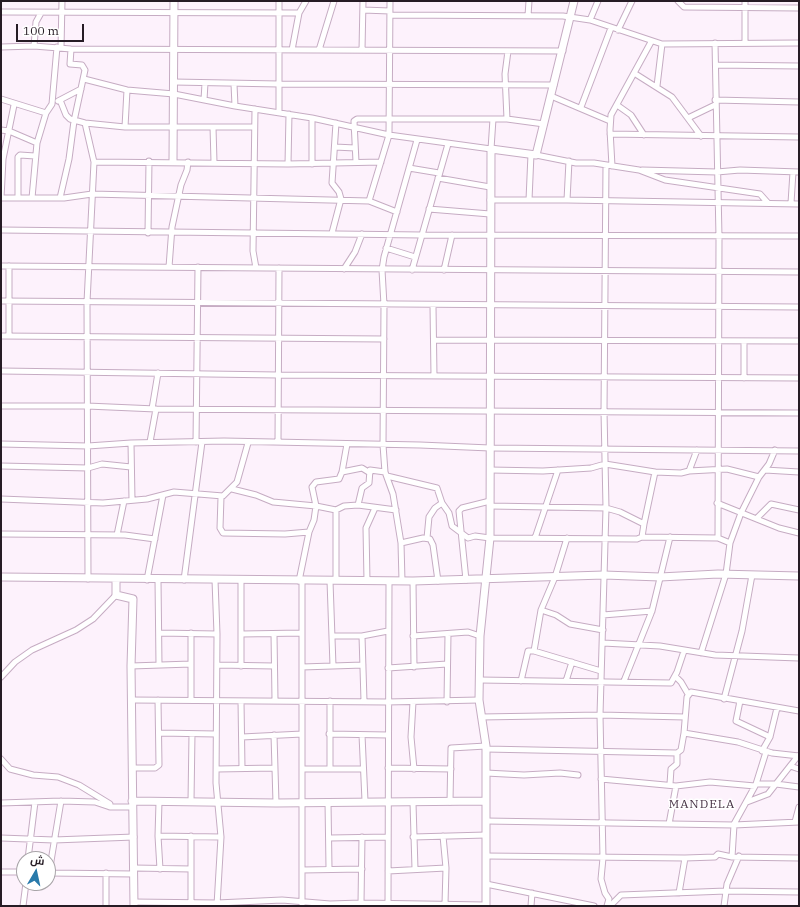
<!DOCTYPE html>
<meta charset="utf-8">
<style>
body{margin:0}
#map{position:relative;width:800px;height:907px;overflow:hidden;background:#fdf2fc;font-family:"IBM Plex Serif",Cairo,serif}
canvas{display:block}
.frame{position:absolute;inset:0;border:2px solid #261c25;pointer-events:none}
.north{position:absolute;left:16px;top:851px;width:40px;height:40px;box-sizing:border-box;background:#fff;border:1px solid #a8a4a8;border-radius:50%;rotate:9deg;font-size:11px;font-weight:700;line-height:16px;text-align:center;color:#261c25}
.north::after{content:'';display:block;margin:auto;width:14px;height:18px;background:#297aab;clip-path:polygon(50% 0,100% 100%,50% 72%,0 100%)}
.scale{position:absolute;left:16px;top:24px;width:68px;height:18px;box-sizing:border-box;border:2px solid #261c25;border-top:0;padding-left:5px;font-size:12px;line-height:14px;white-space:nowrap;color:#261c25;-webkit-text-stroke:3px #fff;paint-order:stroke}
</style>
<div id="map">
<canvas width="800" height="907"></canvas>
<div class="frame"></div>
<div class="north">ش</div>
<div class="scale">100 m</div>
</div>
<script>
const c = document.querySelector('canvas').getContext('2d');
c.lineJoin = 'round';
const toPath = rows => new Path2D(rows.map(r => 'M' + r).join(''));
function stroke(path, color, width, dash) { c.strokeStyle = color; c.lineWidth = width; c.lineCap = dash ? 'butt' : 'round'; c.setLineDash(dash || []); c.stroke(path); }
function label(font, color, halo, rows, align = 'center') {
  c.font = font + ' "IBM Plex Serif",serif'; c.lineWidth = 3; c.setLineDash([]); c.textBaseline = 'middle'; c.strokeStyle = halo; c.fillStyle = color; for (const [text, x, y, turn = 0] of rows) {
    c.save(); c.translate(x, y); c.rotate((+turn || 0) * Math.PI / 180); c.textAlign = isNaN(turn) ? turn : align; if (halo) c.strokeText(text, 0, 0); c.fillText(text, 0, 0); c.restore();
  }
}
const street = toPath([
 [390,1,389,135,369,201,397,212],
 [678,1,684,7,799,8],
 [363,10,390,11],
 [1,12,299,13],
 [390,15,563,16,590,20,662,44,799,43],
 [528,16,529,1],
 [590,20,598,1],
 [618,30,632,1],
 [715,43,719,237,718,538,730,543],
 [745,43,745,1],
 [34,46,36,22,41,13],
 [1,47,34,46,71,49,563,51],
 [61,48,62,1],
 [292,50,299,13,306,1],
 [319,50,334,1],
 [362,50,363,1],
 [716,65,799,66],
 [634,73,672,97,701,136],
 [84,79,127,90,174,94,235,106,312,118,389,135,491,149,493,119],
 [174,82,279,84,554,85],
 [234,84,235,106],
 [657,86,662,44],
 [551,96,610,121],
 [1,99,46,113],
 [60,100,66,115,70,119,85,123,125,127,254,127],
 [204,100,205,83],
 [715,100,799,102],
 [58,101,81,89],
 [617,105,631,115,644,135],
 [581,107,611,28],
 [255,109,253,251,256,268],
 [279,112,279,1],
 [688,118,715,105],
 [507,119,505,74,508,51],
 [85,123,94,162,87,302,88,579],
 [125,127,127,90],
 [213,127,214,162],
 [1,130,9,131,37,143],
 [610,134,799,137],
 [335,147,355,148],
 [536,155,576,163,594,163,639,170,665,180,760,194,768,203],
 [569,161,567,200,799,204],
 [94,162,288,164,381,162],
 [356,162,354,121,357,119,507,119,544,124],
 [288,164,289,114],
 [312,164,312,118],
 [606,165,604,411,606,508,600,715,603,858,601,879,605,893,609,899,607,906],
 [612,166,610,130,611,115,651,42],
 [409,168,439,173],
 [642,170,717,172,740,170,799,172],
 [438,178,490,187],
 [1,198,64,198,92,194,369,201],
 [1,198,3,159,14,105],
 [18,198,18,157,20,155,35,156],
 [32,198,37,143,46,113,52,104,57,47],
 [60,198,69,159,74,121,85,70,82,65,70,64,71,49],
 [490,200,567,200],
 [529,200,531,154],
 [791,203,793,172],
 [429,209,490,214],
 [1,230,422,235,799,236],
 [148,233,149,161],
 [332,233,341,199,339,192,332,183,336,123],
 [386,248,415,257],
 [1,266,799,272],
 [9,266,9,336],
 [169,267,172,227,181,185,187,170,188,162],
 [344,269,355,252,362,234],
 [412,270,448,144],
 [444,270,452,235],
 [1,301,799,307],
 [433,306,434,376],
 [1,336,384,339],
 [434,340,799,341],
 [744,342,744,378],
 [1,371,278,375,799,378],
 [1,406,87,406,156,409,799,413],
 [152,409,158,373],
 [150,442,156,409],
 [196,442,198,267],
 [278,442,279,268],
 [131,443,132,500],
 [1,444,88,446,131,443,224,441,420,445,490,448,799,451],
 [1,466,88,468,102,464,131,467],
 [490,470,543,471,591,468,605,464,655,472,681,473,689,471,697,450],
 [765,470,799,472],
 [689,471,727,469,759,477],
 [342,472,362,468,370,473],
 [387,476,437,488,442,503,449,513,452,526,468,538,475,536,490,538,637,539,642,537],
 [232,489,256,495,273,502,316,506,336,510,336,580],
 [221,497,220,528,223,533,285,534,309,532],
 [1,499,103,503,147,499,174,492,223,496,237,482,248,443],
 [717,503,779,528,799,533],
 [358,505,362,488,369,483,370,470,385,472],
 [490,506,606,508,620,512,644,524,642,537,718,538],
 [336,510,344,506,358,505,396,510],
 [757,518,771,504,799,510],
 [644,524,655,472],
 [1,534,125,535,155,539],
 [117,535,124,501],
 [427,538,429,517,435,508,442,503],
 [535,538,558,470],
 [401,543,423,538,430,539,433,545,438,581],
 [147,580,163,495],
 [158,580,159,665],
 [184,580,202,442],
 [215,580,217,634,216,783,221,837,217,905],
 [466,580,459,511,462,508,490,501],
 [299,581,309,532,314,520,316,506,312,487,316,482,339,479,342,472,347,444],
 [330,581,333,666],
 [367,581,366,528,375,508],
 [402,581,401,543,393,494,385,472,383,445,384,305,382,270,384,257,417,140],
 [413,581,414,667],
 [541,610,556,615,570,624,603,630],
 [603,615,652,611],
 [159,633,217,634],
 [191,633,191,700],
 [242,634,302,633],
 [274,634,275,700],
 [332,636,362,636,388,631],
 [362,636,364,701],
 [413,636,468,632,480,636],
 [603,643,660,646,715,655,799,658],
 [534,651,541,610,555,577,567,538],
 [701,653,726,574,730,543,741,513,759,477,769,464,775,450],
 [217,665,274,666],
 [131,666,191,664],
 [241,666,241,580],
 [302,667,363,665],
 [388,668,447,664],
 [675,676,681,682,688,694],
 [1,677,15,662,32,650,76,630,93,619,116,595],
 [480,680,671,683,677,672,684,651],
 [521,681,528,651,534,651,601,671],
 [566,681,572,662],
 [624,681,652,611,670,537],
 [724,699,742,631,752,575],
 [132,700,387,702,479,700],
 [241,701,242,768],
 [330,701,330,768],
 [740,701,736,721,770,737],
 [413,702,411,737,414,769],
 [447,702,448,634],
 [481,717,600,715,685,717],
 [159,733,216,734],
 [684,733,738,742,772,753,799,756],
 [329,734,388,735],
 [274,735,276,803],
 [362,735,365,801],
 [242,737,302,734],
 [486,749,677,753,681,750,684,733,687,697,691,692,799,711],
 [762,751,770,737,777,708],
 [1,759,10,769,33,775,58,777,79,785,110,804,110,807],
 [790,766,799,769],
 [132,768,155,768,159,765,158,700],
 [388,768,451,769],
 [217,769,275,768],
 [302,769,362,769],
 [486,773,524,775,560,773,578,775],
 [601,779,676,786,710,782,755,786,756,784,776,784,799,787],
 [670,784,671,769,677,764,677,753],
 [756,784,766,752],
 [191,801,192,734],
 [159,802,158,836,160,869],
 [328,802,329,868],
 [450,802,451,748,486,746],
 [747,802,768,794,798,756],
 [1,803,61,801,95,802,110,807,132,807],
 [413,803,415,869],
 [486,821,734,825,799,822],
 [795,822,799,807],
 [669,824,676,786],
 [734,824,755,786],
 [158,836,221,837],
 [191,836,191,902],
 [443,836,446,868,445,904],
 [413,837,486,835],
 [1,838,54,840,134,837],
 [330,838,388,837],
 [486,856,685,858,715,857,718,854,732,857,799,858],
 [732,857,734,825],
 [28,859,35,802],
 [134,868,191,869],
 [302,870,362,869],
 [388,871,446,868],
 [1,872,24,872],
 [48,873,134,874],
 [49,873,61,801],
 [106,873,106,906],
 [486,884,594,906],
 [679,893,685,858],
 [134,902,217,903,282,900,330,904,361,903,486,905],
 [361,903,362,837],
 [23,906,26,883],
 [302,906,302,581],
 [388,906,389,581],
 [531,906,532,893],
 [610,906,621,895,726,891,799,892],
 [724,906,727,884,739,856]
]);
const secondary = toPath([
 [173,161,174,1],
 [1,577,413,581,604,575,660,577,718,574,799,576],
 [116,580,116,595,133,599,131,666,134,906],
 [132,801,276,803,486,801],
 [486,906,486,746,479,700,480,636,490,538,491,149,536,155,574,1]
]);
stroke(street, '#c6acc3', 7);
stroke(secondary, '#c6acc3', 9);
stroke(street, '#fff', 5);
stroke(secondary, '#fff', 7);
c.letterSpacing = '1px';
label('12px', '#473245', '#fff', [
 ["MANDELA",702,805]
]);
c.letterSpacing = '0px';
</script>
